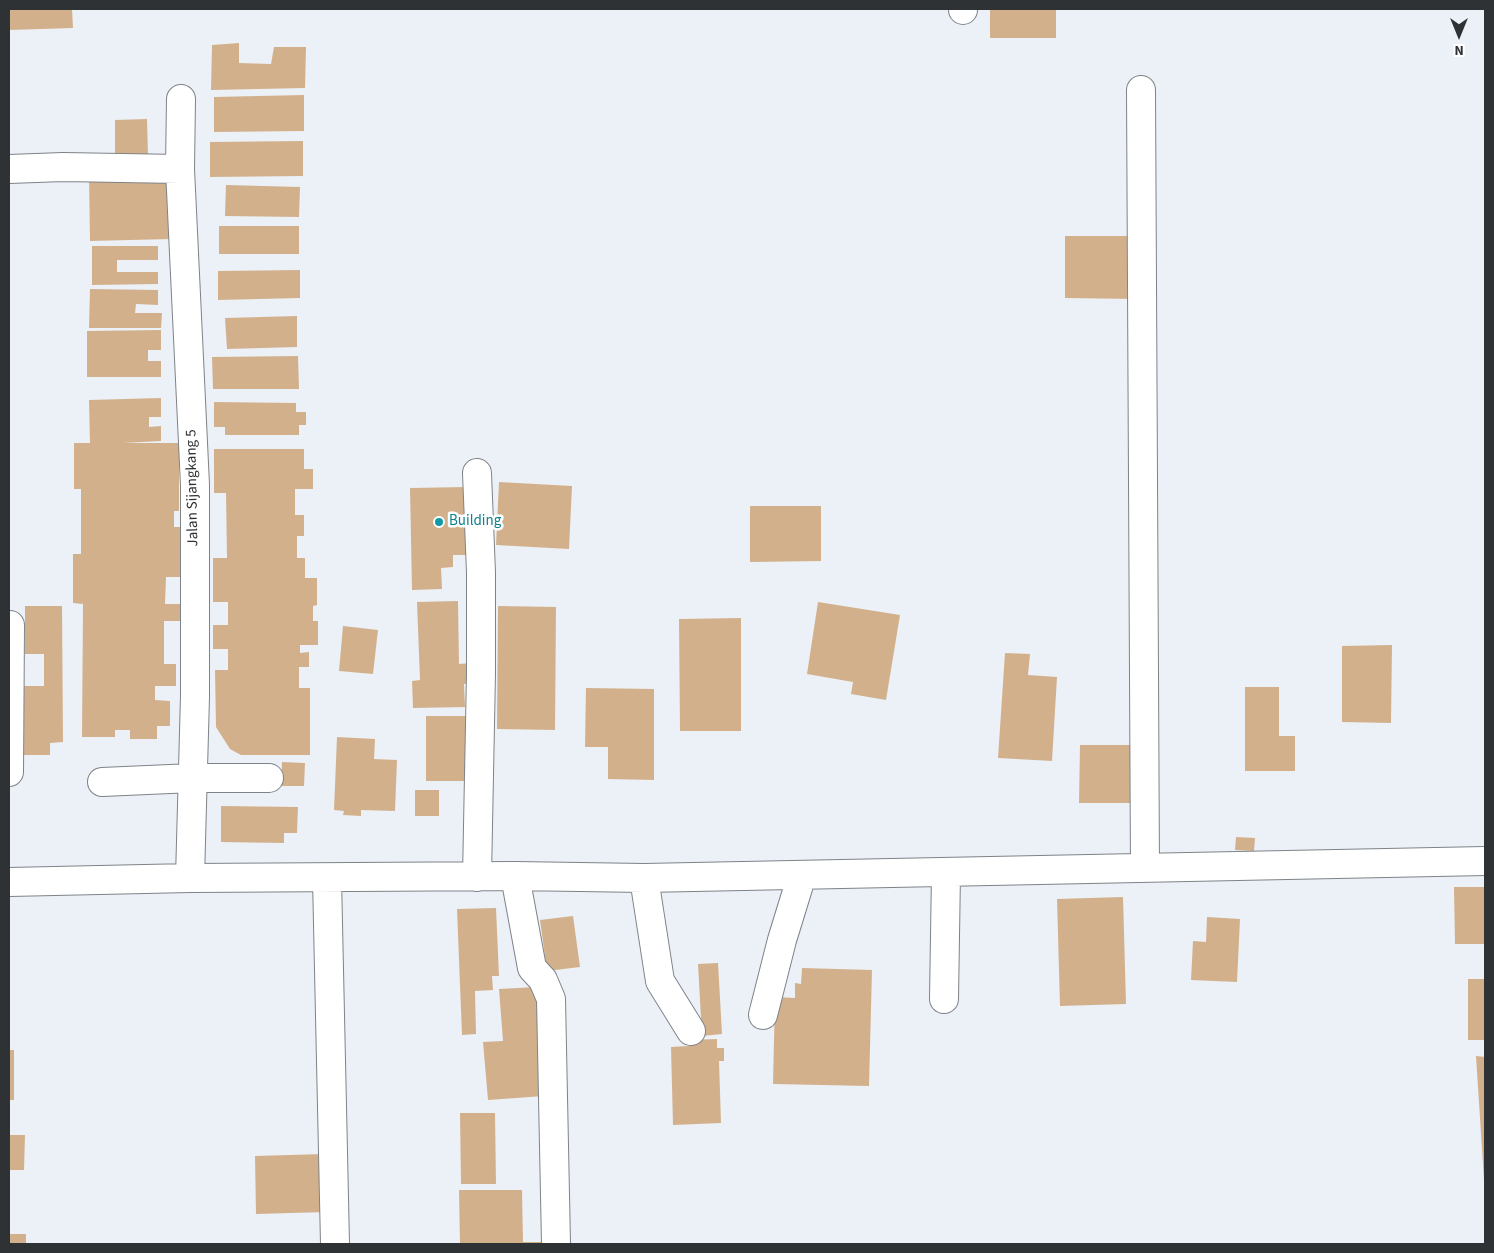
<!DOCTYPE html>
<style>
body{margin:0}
#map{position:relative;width:1494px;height:1253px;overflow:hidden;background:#ebf1f6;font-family:"Source Sans 3",sans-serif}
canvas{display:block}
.frame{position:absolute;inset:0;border:10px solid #2f3234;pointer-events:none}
.north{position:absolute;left:1434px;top:10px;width:50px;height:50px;-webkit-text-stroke:4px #fff;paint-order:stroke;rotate:180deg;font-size:14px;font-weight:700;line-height:20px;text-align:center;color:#2f3234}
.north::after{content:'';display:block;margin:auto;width:18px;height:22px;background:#2f3234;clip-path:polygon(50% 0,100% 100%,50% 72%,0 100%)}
</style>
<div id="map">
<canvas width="1494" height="1253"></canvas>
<div class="frame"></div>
<div class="north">N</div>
</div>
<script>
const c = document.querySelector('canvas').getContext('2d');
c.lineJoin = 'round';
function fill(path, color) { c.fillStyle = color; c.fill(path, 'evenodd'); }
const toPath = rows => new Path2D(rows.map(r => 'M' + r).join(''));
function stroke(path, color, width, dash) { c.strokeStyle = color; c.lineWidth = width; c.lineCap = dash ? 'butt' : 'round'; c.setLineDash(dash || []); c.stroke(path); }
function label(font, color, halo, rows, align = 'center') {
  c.font = font + ' "Source Sans 3",sans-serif'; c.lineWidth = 5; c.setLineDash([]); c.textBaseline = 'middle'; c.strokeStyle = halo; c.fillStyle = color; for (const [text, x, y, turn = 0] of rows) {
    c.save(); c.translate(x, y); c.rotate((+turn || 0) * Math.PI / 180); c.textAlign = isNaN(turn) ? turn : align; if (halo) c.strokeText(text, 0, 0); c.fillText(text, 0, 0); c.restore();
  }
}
fill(toPath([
 [9,9,72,9,73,28,9,30],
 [990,9,1056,9,1056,38,990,38],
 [239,43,239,63,271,64,274,47,306,47,305,88,211,90,212,45],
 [304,95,304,131,214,132,214,97],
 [147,119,148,156,115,156,115,120],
 [303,141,303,176,210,177,210,142],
 [169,174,171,239,90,241,89,176],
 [226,185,300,187,299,217,225,216],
 [219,226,299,226,299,254,219,254],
 [1065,236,1136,236,1135,299,1065,298],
 [92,246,158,246,158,260,117,260,117,272,158,272,158,284,92,285],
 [300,270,300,298,218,300,218,271],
 [90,289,158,290,158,305,136,304,135,313,162,313,161,328,89,328],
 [297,316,297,347,227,349,225,318],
 [161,330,161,350,148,350,148,361,161,361,161,377,87,377,87,331],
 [298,356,299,389,213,389,212,357],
 [161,398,161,417,149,417,149,427,161,426,161,441,123,443,179,443,179,511,174,511,174,527,180,527,180,577,166,577,165,604,184,604,184,621,164,621,164,664,176,664,176,686,155,686,155,700,170,701,170,726,157,726,157,739,130,739,130,730,115,730,115,737,82,737,83,604,73,603,73,554,81,554,81,489,74,489,74,443,90,443,89,400],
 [214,402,296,403,296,412,306,412,306,425,299,425,299,435,225,435,225,427,214,427],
 [214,449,304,449,304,469,313,469,313,489,295,489,295,515,304,515,304,536,297,536,297,558,305,558,305,578,317,578,317,605,313,606,313,621,318,621,318,645,300,645,300,653,309,652,309,667,299,667,299,688,310,688,310,755,241,755,230,749,216,727,215,670,228,670,228,649,213,649,213,625,228,625,228,602,213,602,213,558,227,558,226,493,214,493],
 [499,482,572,486,569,549,496,545],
 [466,487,467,555,453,555,453,567,441,568,442,589,412,590,410,488],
 [750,506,821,506,821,561,750,562],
 [458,601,459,664,471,663,472,683,464,684,465,707,413,708,412,681,420,680,417,602],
 [818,602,900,615,886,700,851,694,853,682,807,674],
 [25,606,62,606,63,742,50,743,50,755,22,755,22,686,44,686,44,654,25,654],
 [498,606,556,607,555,730,497,729],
 [741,618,741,731,680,731,679,619],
 [343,626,378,630,373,674,339,671],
 [1392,645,1391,723,1342,722,1342,646],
 [1005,653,1030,654,1028,675,1057,677,1052,761,998,758],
 [1245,687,1279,687,1279,736,1295,736,1295,771,1245,771],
 [586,688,654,689,654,780,608,779,608,747,585,747],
 [426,716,467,716,467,781,426,781],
 [337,737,375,739,374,759,397,760,395,811,361,810,361,816,343,815,344,811,334,810],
 [1080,745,1133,745,1133,803,1079,803],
 [282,762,305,763,304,786,281,786],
 [415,790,439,790,439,816,415,816],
 [221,806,298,807,297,833,284,833,284,843,221,842],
 [1236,837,1255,838,1254,851,1235,850],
 [1454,887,1485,887,1485,944,1455,944],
 [1123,897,1126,1004,1060,1006,1057,899],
 [496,908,499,976,492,976,493,990,475,991,476,1034,462,1035,457,909],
 [573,916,580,967,547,971,540,920],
 [1207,917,1240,919,1237,982,1191,980,1193,941,1206,942],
 [718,963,722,1034,702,1036,698,964],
 [802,968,872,970,869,1086,773,1084,775,997,795,998,795,983,801,984],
 [1468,979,1485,979,1485,1040,1468,1040],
 [536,987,544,1096,488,1100,483,1042,503,1041,499,989],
 [717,1039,717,1048,724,1048,724,1061,719,1061,721,1123,673,1125,671,1047,689,1046,689,1040],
 [9,1050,14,1050,14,1100,9,1100],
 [1476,1056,1485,1057,1485,1180,1484,1180],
 [460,1113,495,1113,496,1184,461,1184],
 [9,1135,25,1135,24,1170,9,1170],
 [324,1154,326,1212,256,1214,255,1156],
 [459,1190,522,1190,523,1242,544,1242,544,1244,460,1244],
 [9,1234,26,1234,26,1244,9,1244]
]), '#d3b08c');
const minor = toPath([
 [963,9,963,10],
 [1141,90,1145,868],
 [181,99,180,169,195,485,195,696,190,878],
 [9,169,63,167,180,169],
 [477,473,481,573,481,673,477,877],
 [9,772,10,625],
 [102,782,193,778,269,778],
 [515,876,532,968,543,980,551,999,556,1244],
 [327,878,335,1244],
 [644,878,660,981,691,1031],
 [9,882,190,878,515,876,644,878,1485,861],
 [944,999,946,873],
 [763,1015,782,940,802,875]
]);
stroke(minor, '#7e8388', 30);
stroke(minor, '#fff', 28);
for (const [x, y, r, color] of [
 [439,522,5,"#0f9aa8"]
]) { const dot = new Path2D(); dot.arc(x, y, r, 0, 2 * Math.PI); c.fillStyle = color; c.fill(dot); stroke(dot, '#fff', 2); }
label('15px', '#2f3234', '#fff', [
 ["Jalan Sijangkang 5",193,488,-91]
]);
label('15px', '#0d838f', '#fff', [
 ["Building",449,522]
], 'left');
</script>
